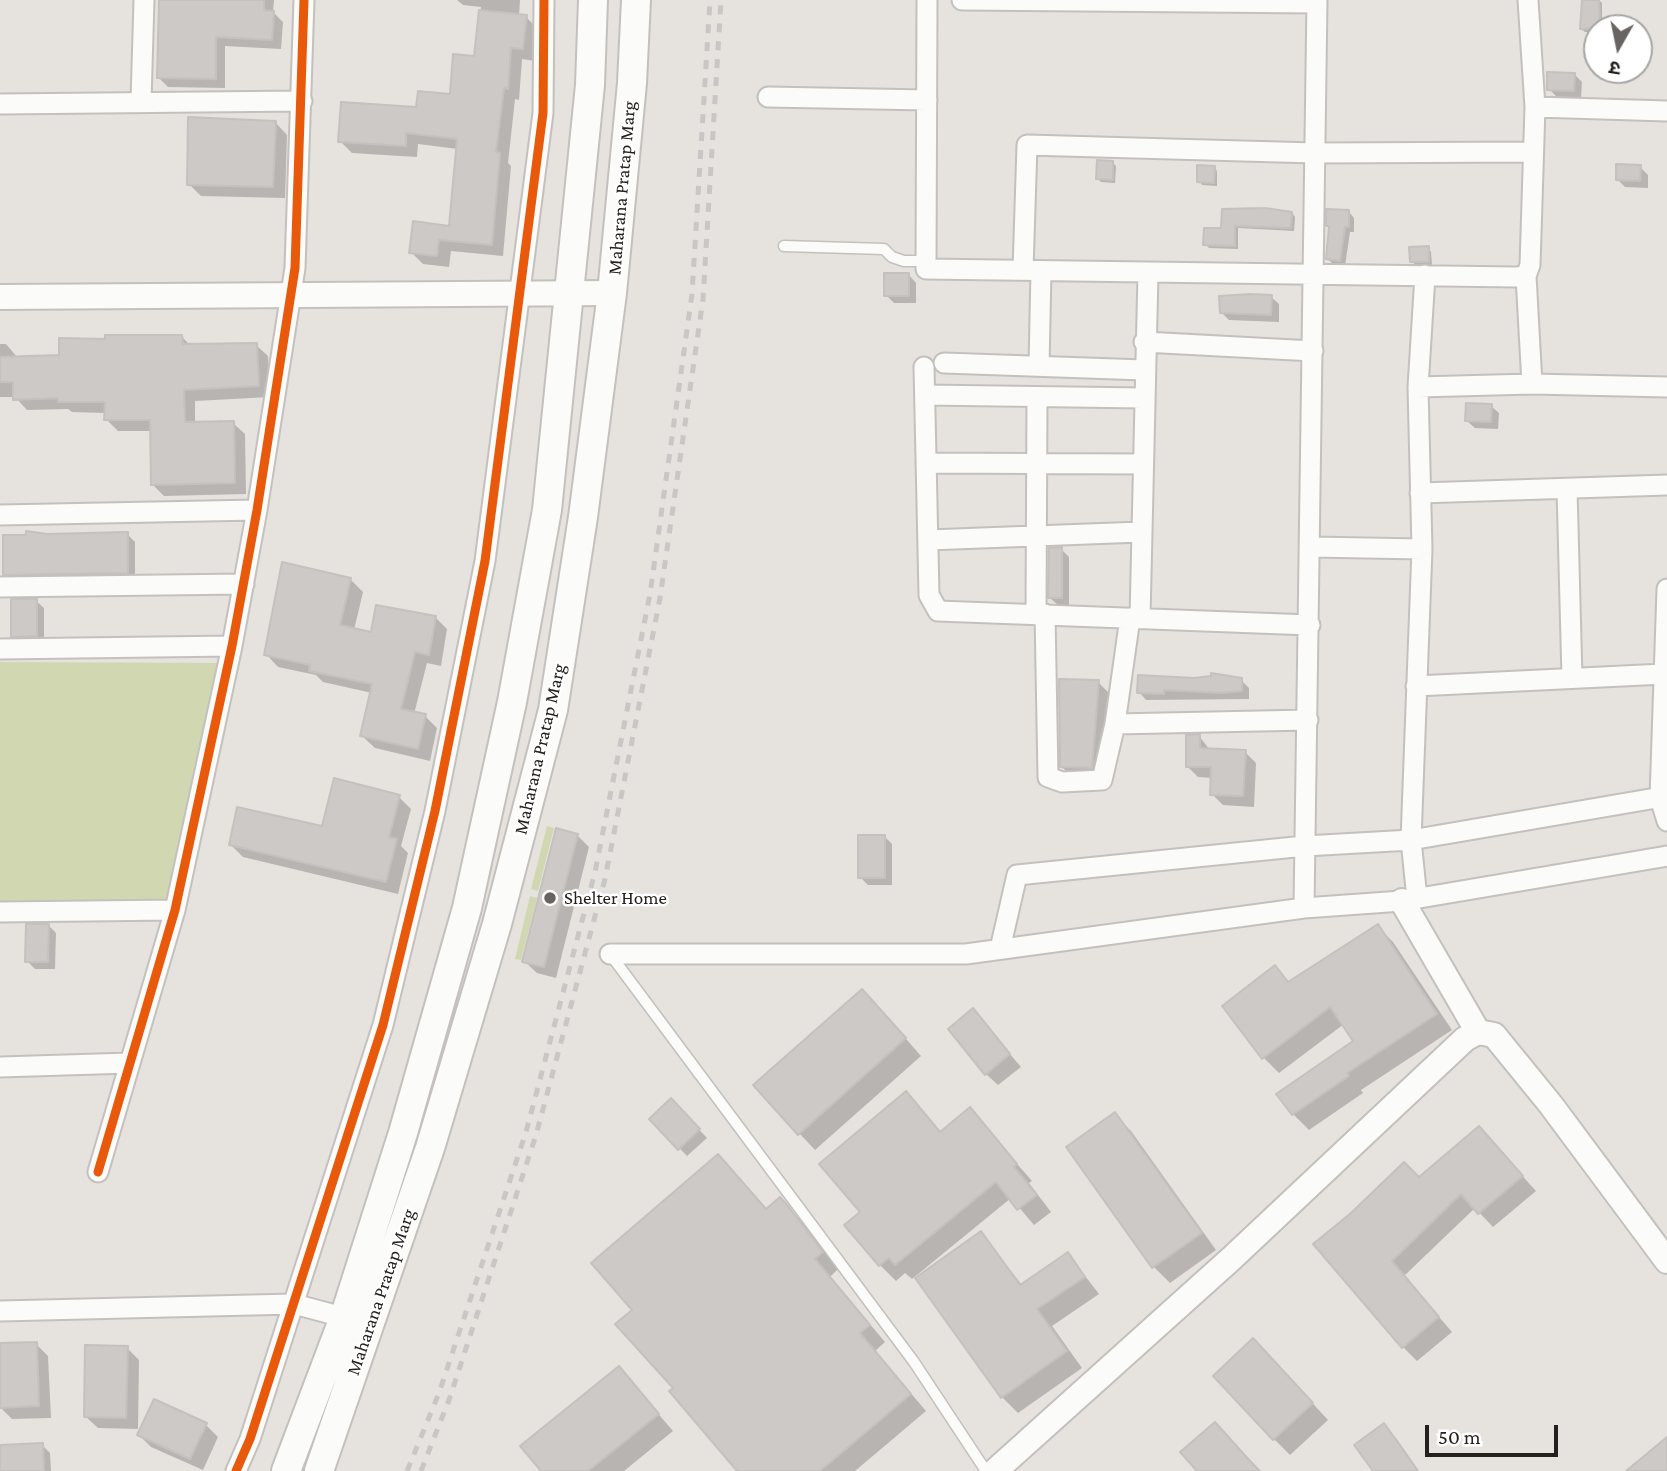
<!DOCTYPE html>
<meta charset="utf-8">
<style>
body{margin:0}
#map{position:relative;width:1667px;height:1471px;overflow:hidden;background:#e6e2de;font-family:"Crimson Pro","Noto Sans Devanagari",serif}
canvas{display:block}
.north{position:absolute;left:1583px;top:14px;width:70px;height:70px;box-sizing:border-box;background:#fff;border:2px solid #a7a6a5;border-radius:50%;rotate:189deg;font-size:19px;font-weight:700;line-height:28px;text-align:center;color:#23201d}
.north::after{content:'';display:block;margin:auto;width:24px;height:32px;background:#676461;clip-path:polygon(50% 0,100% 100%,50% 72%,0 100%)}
.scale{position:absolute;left:1425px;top:1425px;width:133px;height:32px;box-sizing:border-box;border:4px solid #23201d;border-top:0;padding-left:9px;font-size:21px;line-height:24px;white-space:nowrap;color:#23201d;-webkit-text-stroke:5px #fff;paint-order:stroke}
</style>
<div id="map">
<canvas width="1667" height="1471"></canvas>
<div class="north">उ</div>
<div class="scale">50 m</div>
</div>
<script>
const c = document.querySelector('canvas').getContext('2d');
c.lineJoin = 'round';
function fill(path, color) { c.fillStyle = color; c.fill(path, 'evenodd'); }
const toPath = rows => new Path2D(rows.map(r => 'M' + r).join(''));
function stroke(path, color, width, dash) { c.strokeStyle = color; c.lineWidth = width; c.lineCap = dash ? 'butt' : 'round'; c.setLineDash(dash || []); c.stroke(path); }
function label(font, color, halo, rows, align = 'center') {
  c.font = font + ' "Crimson Pro",serif'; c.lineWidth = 5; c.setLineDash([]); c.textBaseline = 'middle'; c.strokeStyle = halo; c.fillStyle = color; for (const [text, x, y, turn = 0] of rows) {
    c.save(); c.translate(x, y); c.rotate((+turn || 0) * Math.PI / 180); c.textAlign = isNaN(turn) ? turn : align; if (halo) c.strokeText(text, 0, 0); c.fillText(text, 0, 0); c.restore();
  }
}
fill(toPath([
 [0,662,220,663,165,905,0,905],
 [547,826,554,828,538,891,531,889],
 [530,896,537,898,521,960,515,959]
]), '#d1d8b1');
fill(toPath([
 [161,0,274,0,273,12,283,22,281,49,225,46,225,88,168,87,158,77],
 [457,0,520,0,519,16,526,17,538,29,535,61,522,59,519,100,515,99,508,163,511,166,503,256,451,251,449,267,423,264,411,252,451,228,458,149,418,144,417,157,352,153,340,141,451,96,476,58,481,7,463,5],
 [1583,0,1599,0,1602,3,1602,28,1597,28,1597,32,1585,32,1581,29],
 [1624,23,1642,24,1645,27,1645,42,1639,41,1639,28,1623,28],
 [1574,74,1582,82,1581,98,1557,97,1549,89],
 [275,122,287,135,285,198,201,196,189,184],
 [1113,163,1116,166,1115,183,1101,182,1098,179],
 [1214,167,1217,171,1217,186,1202,185,1199,181],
 [1640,167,1648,175,1648,188,1625,187,1617,179],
 [1223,211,1292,213,1295,217,1294,231,1238,228,1238,249,1209,248,1205,244,1223,230],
 [1349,212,1354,218,1354,232,1350,232,1345,266,1333,264,1327,258,1331,228,1328,225],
 [1428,248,1431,252,1432,265,1415,265,1412,261],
 [909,275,916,283,916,303,894,303,886,295],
 [1271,297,1279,304,1279,322,1229,320,1221,312],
 [182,337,191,346,256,345,268,356,270,397,195,401,195,423,233,423,245,434,246,494,164,496,152,484,152,431,118,431,106,419,106,413,72,412,68,409,27,410,15,397,0,397,0,344,6,344,18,358,61,357,107,341],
 [1491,406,1499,413,1498,429,1475,428,1467,421],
 [127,534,135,542,135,580,12,582,5,574],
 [1061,549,1069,557,1069,605,1058,605,1050,598],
 [351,580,363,592,354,630,373,634,435,617,447,629,441,666,427,663,414,714,425,716,437,728,430,761,375,748,362,736,372,693,323,682,316,675,278,667,266,654],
 [36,601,44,608,44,643,21,644,13,636],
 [1241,680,1249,688,1249,699,1146,700,1139,692],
 [1098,682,1110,694,1104,780,1074,779,1062,767],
 [1199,736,1210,750,1245,752,1256,763,1254,807,1223,805,1212,794,1213,778,1198,777,1187,766],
 [399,797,411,809,401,846,408,853,398,894,243,857,231,845,323,828],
 [577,835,589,847,556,978,537,973,524,961],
 [884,836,892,844,892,885,868,885,860,877],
 [48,925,56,933,55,969,35,969,27,961],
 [1377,926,1393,942,1452,1030,1361,1090,1363,1093,1309,1130,1293,1114,1355,1041,1344,1024,1279,1073,1264,1058,1275,968,1290,983],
 [878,1007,921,1056,815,1150,799,1133],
 [973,1011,1021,1067,998,1085,986,1074],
 [905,1093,942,1133,970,1110,1032,1181,1029,1183,1051,1212,1034,1225,1011,1198,912,1279,905,1273,896,1281,880,1265,863,1212],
 [671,1100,707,1138,687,1156,651,1119],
 [1115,1115,1131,1131,1216,1250,1170,1283,1154,1267],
 [1479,1128,1536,1191,1493,1227,1475,1208,1404,1276,1452,1332,1417,1361,1403,1347,1352,1215,1419,1179],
 [718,1156,767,1210,780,1199,804,1224,838,1269,830,1277,885,1342,875,1351,926,1411,855,1471,739,1471,675,1388,635,1310],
 [981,1233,1022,1285,1068,1254,1099,1294,1052,1326,1082,1368,1018,1413,1002,1397],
 [36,1344,48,1356,51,1418,12,1419,0,1407,0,1345],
 [127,1348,139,1360,138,1429,98,1428,85,1416],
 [1270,1357,1328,1420,1290,1455,1274,1439],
 [619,1368,673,1431,624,1471,543,1471],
 [1215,1424,1261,1471,1199,1471],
 [206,1425,218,1437,203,1470,151,1447,139,1435],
 [1384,1426,1396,1438,1419,1471,1375,1471],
 [42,1445,50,1453,51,1471,0,1471,0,1447]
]), '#0003');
const building = toPath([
 [159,0,264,0,264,10,274,11,272,40,216,37,216,79,157,78,159,0],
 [1582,0,1599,0,1600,28,1580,29,1582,0],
 [479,10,527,15,523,49,511,48,508,89,504,88,496,152,500,153,492,245,439,240,437,256,409,253,413,221,449,226,457,139,406,133,406,146,338,142,341,102,416,107,418,91,450,94,453,54,474,56,479,10],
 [1547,72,1575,73,1574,91,1547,90,1547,72],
 [188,117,276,121,273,187,187,185,188,117],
 [1097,160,1113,161,1113,180,1096,179,1097,160],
 [1616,164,1641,165,1640,181,1616,180,1616,164],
 [1197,165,1215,166,1214,183,1197,182,1197,165],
 [1265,208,1292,212,1291,228,1235,226,1235,246,1203,245,1204,228,1221,228,1222,209,1265,208],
 [1326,209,1349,210,1349,227,1345,227,1340,261,1326,259,1329,226,1326,226,1326,209],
 [1429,246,1429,262,1410,262,1409,247,1429,246],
 [884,273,909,273,909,296,884,296,884,273],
 [1251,294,1272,295,1271,315,1220,313,1219,296,1251,294],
 [105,335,182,335,183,344,257,343,259,386,184,390,185,422,234,421,235,483,151,485,150,420,104,420,105,402,58,402,58,398,13,400,13,382,0,382,0,357,59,355,59,338,105,339,105,335],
 [1466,403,1492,404,1491,422,1465,421,1466,403],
 [26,531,47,534,128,532,128,573,3,575,3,535,26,535,26,531],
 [1062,547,1062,598,1048,598,1049,548,1062,547],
 [282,562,351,578,340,625,371,632,376,605,436,616,429,655,415,652,401,709,426,714,418,749,360,736,372,684,309,671,310,665,264,655,282,562],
 [11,599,37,599,37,636,11,637,11,599],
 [1211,673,1242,678,1242,691,1221,693,1164,690,1164,694,1137,693,1138,675,1194,678,1211,676,1211,673],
 [1059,679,1099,680,1092,768,1060,767,1059,679],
 [1200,734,1200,748,1246,750,1243,796,1210,795,1211,767,1186,767,1186,735,1200,734],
 [334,778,400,795,389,837,397,839,386,882,229,845,237,807,322,826,334,778],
 [556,828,578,834,544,967,522,962,556,828],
 [858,835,885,835,885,878,858,878,858,835],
 [26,924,49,924,48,962,25,962,26,924],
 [1378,924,1437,1014,1347,1073,1349,1076,1292,1115,1276,1094,1353,1041,1330,1007,1262,1059,1222,1006,1275,965,1288,982,1378,924],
 [862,989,906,1038,798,1135,753,1085,862,989],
 [973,1008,1010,1054,985,1075,948,1029,973,1008],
 [906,1091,940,1132,970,1107,1017,1164,1014,1167,1037,1195,1017,1210,996,1182,895,1265,889,1258,879,1266,844,1225,860,1212,819,1164,906,1091],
 [671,1098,700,1129,678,1150,649,1119,671,1098],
 [1115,1112,1202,1233,1152,1268,1066,1147,1115,1112],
 [1479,1126,1523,1176,1478,1214,1461,1194,1392,1261,1439,1317,1402,1348,1313,1244,1351,1213,1404,1162,1419,1177,1479,1126],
 [718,1154,766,1209,780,1197,788,1206,823,1252,815,1259,870,1325,860,1333,911,1394,820,1471,737,1471,669,1391,673,1388,615,1324,632,1310,591,1263,718,1154],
 [981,1231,1020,1285,1068,1252,1085,1277,1037,1309,1067,1351,1001,1398,915,1278,981,1231],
 [1253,1338,1313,1403,1273,1440,1213,1376,1253,1338],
 [37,1342,39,1406,0,1408,0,1343,37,1342],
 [85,1345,128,1346,126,1418,84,1417,85,1345],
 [619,1366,659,1414,588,1471,541,1471,520,1446,619,1366],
 [154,1399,207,1423,190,1459,137,1435,154,1399],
 [1215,1422,1259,1471,1197,1471,1180,1452,1215,1422],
 [1384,1423,1418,1471,1373,1471,1354,1445,1384,1423],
 [1667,1437,1667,1471,1626,1471,1667,1437],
 [43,1443,44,1471,0,1471,0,1445,43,1443]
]);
fill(building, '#ccc9c6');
stroke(building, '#c4c1be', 2);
const service = toPath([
 [784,246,884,249,892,257,904,261,926,261],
 [610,954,914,1362,986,1471]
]);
const minor = toPath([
 [927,0,926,269,1516,277,1526,276,1530,265,1535,107,1528,0],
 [962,0,1317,3],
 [768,97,927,100],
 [141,101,144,0],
 [0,104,302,101],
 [1535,107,1667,111],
 [1023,270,1027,145,1315,153,1533,152],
 [1526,276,1532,384],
 [1144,342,1313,351],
 [944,363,1144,370],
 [1039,366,1041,271],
 [924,367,929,595,938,611,1310,625],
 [1418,387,1532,384,1667,387],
 [925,395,1144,398],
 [926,463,1142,464],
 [1567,489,1572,678],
 [1420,493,1667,485],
 [0,515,257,510],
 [928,540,1141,532],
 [1311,547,1422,549],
 [0,587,244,584],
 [1667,589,1660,798,1667,821],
 [1036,614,1037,397],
 [1045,614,1048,777,1062,782,1102,780,1115,724],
 [1130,618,1115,724,1308,720],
 [1140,618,1148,273],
 [0,649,232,646],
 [1416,686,1664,674],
 [1417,899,1411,840,1422,549,1418,387,1425,275],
 [1304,908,1317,0],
 [0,912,175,910],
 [1000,949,1017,875,1305,846,1411,840,1667,796],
 [610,954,966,954,1304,908,1402,901,1667,856],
 [0,1067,130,1063],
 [98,1172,175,910,232,646,257,510,295,268,304,0],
 [0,1311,294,1304,354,1320],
 [236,1471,250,1439,383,1025,435,811,485,561,543,113,544,0]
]);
const tertiary = toPath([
 [0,297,612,293],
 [1402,901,1478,1032],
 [995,1471,1232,1258,1465,1039,1478,1032,1494,1035,1551,1105,1667,1261]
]);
const secondary = toPath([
 [286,1471,345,1315,403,1133,467,908,512,702,547,510,590,85,593,0],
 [319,1471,430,1148,497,924,553,710,583,517,612,293,632,83,636,0]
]);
stroke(service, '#c4c0bd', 13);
stroke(minor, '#c4c0bd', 23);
stroke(tertiary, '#c4c0bd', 28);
stroke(secondary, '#c4c0bd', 32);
stroke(service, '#fbfbfa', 10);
stroke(minor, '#fbfbfa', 19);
stroke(tertiary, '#fbfbfa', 24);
stroke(secondary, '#fbfbfa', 28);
stroke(toPath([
 [407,1471,439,1393,526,1132,595,872,650,594,692,294,710,0],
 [421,1471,449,1400,536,1135,605,879,660,598,703,299,721,0]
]), '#c8c7c5', 5, [9, 9]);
stroke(toPath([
 [98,1172,175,910,232,646,257,510,295,268,304,0],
 [236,1471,250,1439,383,1025,435,811,485,561,543,113,544,0]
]), '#e8590c', 9);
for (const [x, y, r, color] of [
 [550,898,7,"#676461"]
]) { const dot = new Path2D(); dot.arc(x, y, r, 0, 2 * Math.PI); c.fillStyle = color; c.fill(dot); stroke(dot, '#fff', 2.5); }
label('19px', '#23201d', '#fff', [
 ["Maharana Pratap Marg",622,188,-85],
 ["Maharana Pratap Marg",540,749,-77],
 ["Maharana Pratap Marg",381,1292,-71]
]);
label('19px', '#23201d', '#fff', [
 ["Shelter Home",564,898]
], 'left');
</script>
